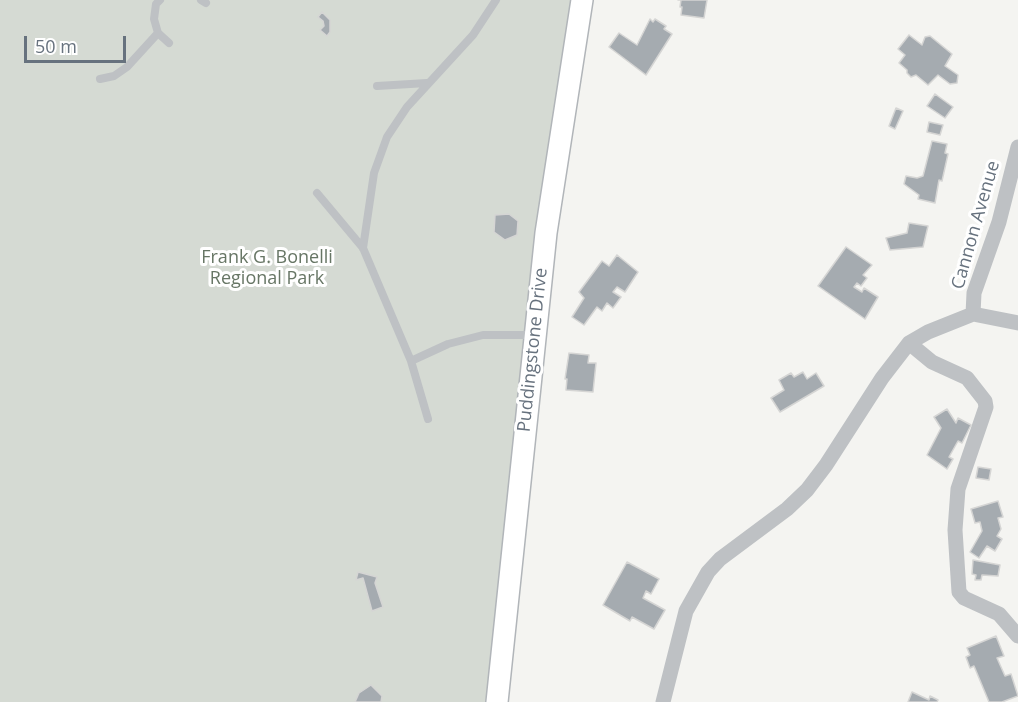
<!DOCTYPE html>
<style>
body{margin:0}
#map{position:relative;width:1018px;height:702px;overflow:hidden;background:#f4f4f1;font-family:"Open Sans",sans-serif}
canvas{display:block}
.scale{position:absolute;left:24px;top:36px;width:102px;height:27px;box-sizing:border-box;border:3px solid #67727e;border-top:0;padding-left:8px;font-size:18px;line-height:21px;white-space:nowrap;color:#67727e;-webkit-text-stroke:4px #fff;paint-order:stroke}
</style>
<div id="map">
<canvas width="1018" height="702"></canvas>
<div class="scale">50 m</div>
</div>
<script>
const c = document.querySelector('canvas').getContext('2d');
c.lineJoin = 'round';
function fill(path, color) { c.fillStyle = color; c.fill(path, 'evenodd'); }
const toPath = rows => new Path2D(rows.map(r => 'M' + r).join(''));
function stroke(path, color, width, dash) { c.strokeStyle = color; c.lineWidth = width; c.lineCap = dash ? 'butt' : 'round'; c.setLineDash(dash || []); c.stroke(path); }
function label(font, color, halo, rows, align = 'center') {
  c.font = font + ' "Open Sans",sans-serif'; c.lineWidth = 6; c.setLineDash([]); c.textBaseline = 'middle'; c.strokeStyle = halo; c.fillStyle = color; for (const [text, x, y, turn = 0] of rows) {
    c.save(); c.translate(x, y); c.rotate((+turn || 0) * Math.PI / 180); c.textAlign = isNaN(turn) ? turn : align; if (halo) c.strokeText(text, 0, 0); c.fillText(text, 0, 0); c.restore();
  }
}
fill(toPath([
 [0,0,573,0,489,702,0,702]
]), '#d5dad3');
const building = toPath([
 [678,0,707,0,704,18,681,15,682,7,680,7,681,0,678,0],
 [322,12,330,20,330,32,327,36,320,30,324,26,323,21,318,17,322,12],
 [650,19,653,22,655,19,666,26,664,29,672,34,646,75,609,47,619,33,637,45,650,19],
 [909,35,922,45,925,37,930,36,952,54,945,66,958,75,957,83,950,84,938,75,928,85,916,75,911,77,907,73,907,70,899,63,905,55,898,49,909,35],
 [935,94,953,107,945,118,927,106,935,94],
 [896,108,903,111,895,129,889,126,896,108],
 [929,122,943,125,940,135,927,132,929,122],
 [932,141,947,144,945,153,948,154,942,181,939,180,935,203,918,199,919,195,904,184,906,176,917,178,923,176,932,141],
 [509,214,518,221,517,235,505,240,494,232,495,215,509,214],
 [909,223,928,226,923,247,890,250,886,238,907,233,909,223],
 [846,247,872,265,863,275,867,278,861,286,857,283,854,287,862,292,864,288,878,297,865,319,818,286,846,247],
 [617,255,638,272,625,292,617,287,613,292,621,297,613,308,607,303,602,311,597,307,584,325,572,317,584,298,579,292,602,261,609,266,617,255],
 [569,353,589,355,588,363,596,363,593,392,566,390,567,379,565,379,569,353],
 [803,372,807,379,816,373,824,386,780,412,771,398,784,390,779,380,791,373,794,377,803,372],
 [947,409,956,423,958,418,971,425,962,443,958,441,949,457,953,459,947,469,927,455,941,428,934,417,947,409],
 [978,467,991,469,989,480,976,478,978,467],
 [998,501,1003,517,998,518,1001,529,997,536,1002,539,995,551,987,546,979,558,970,552,982,531,980,522,975,523,971,509,998,501],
 [973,560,1000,565,998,576,982,575,981,580,975,580,976,575,972,574,973,560],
 [627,562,659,579,651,594,646,591,643,598,665,610,654,629,632,617,630,621,603,605,627,562],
 [358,572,377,577,375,583,383,607,372,611,363,578,356,580,358,572],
 [996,636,1004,656,997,658,1005,676,1011,674,1018,696,1002,702,989,702,974,666,970,668,966,657,970,655,967,648,996,636],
 [371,685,382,696,381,702,355,702,359,693,371,685],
 [912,692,929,700,930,696,938,700,937,702,908,702,912,692]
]);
fill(building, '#a5abb0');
stroke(building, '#d5d5d4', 1.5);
const secondary = toPath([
 [497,702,546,233,582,0]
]);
stroke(secondary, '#b1b5b9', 24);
stroke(toPath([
 [160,0,156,4,154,19,158,33,169,43],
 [201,0,206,3],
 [100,79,114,76,127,67,158,33],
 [377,86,427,83],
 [317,193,363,248,411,361,428,419],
 [363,248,374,173,387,137,407,107,473,35,496,0],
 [411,361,448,344,483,335,533,335]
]), '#bec1c4', 8);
stroke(toPath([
 [973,314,974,293,999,222,1018,147],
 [909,343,932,362,967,378,985,401,986,407,958,489,955,530,959,592,964,598,999,614,1018,636],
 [663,702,686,611,708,572,720,559,787,509,807,490,826,465,882,378,909,343,928,332,973,314,1018,323]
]), '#bec1c4', 15);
stroke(secondary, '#fff', 21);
label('18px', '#67727e', '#fff', [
 ["Cannon Avenue",976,225,-74],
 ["Puddingstone Drive",533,350,-84]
]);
label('18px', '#677665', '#fff', [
 ["Frank G. Bonelli",267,258],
 ["Regional Park",267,279]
]);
</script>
